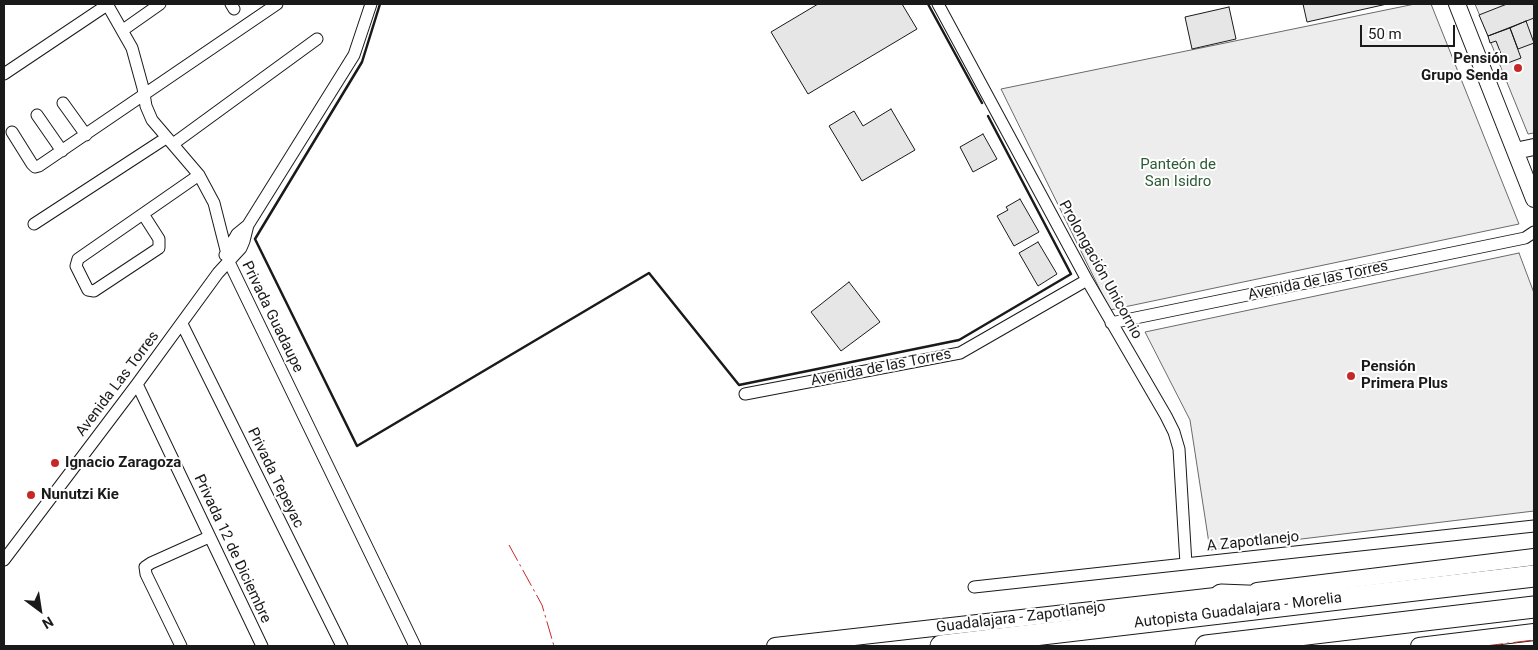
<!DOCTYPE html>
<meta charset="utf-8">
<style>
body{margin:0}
#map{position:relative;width:1538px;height:650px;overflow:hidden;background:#fff;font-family:Roboto,sans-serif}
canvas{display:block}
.frame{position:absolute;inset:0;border:5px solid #1a1a1a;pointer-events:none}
.north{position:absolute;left:15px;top:585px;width:50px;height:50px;-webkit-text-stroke:4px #fff;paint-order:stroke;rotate:149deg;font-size:14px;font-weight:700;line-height:20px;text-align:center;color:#1a1a1a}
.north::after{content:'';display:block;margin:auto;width:18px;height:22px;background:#1a1a1a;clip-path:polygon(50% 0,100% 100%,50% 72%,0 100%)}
.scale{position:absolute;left:1360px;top:25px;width:95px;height:22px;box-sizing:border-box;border:2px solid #1a1a1a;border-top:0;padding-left:6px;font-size:15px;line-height:18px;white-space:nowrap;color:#1a1a1a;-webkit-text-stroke:4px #fff;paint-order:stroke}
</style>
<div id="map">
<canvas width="1538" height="650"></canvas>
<div class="frame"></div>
<div class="north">N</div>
<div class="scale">50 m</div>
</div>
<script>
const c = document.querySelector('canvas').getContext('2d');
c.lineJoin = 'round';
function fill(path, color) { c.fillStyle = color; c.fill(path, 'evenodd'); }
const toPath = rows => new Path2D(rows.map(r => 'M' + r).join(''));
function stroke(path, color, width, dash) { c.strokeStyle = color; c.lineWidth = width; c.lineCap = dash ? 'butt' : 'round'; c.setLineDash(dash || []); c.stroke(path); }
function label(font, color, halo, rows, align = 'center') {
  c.font = font + ' Roboto,sans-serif'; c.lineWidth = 4; c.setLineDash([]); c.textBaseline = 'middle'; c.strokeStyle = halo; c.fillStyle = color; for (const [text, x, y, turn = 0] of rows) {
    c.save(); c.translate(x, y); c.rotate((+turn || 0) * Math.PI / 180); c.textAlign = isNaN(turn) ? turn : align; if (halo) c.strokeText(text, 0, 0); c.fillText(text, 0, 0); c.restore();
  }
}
const built = toPath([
 [1415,4,1431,4,1519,224,1110,310,1001,89,1415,4],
 [1475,4,1534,4,1534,133,1528,134,1475,4],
 [1519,253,1534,293,1534,511,1210,550,1190,420,1145,332,1519,253]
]);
fill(built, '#ededed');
stroke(built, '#6a6a6a', 1);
const building = toPath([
 [818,4,902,4,917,29,808,94,771,32,818,4],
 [1303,4,1387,4,1307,22,1303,4],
 [1507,4,1534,4,1534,18,1488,36,1479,15,1507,4],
 [1229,7,1236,39,1192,49,1185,17,1229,7],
 [1526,21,1534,43,1518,49,1510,28,1526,21],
 [1510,28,1521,58,1505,64,1496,41,1490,43,1488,36,1510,28],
 [891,109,915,150,862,181,829,126,854,111,863,126,891,109],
 [983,134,997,159,973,172,960,147,983,134],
 [1020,199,1039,232,1014,246,997,216,1008,210,1006,207,1020,199],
 [1038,242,1057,274,1038,286,1019,253,1038,242],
 [849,282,880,322,841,351,811,312,849,282]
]);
fill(building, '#e6e6e6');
stroke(building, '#1a1a1a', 1);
const street = toPath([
 [107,4,132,48,143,88,146,106,152,120,199,175,214,203,229,262,415,646],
 [231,4,234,9],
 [938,4,1087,280,1166,416,1174,432,1179,449,1186,564],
 [123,30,160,4],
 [4,74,107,5],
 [63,103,86,135],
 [37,115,62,151],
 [12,132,32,164,35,167,39,166,277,4],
 [173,144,317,39],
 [143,214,159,239,159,248,94,291,88,290,76,266,78,259,199,175],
 [34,224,166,138],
 [225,255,237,234,248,225],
 [1111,323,1525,238,1534,232],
 [182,324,342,646],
 [137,384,262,646],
 [745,394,960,353,1087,280],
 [4,560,137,384,218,273,241,248,244,241,248,225,354,55,371,4],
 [974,587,1534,526],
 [181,646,146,574,145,567,151,563,209,537]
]);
const secondary = toPath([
 [1457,4,1534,199],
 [1515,151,1534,147],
 [1257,591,1534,557],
 [775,646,1233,594],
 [1419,646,1534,632]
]);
const highway = toPath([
 [1221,595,1273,597],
 [941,646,1534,576],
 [1206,646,1534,607]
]);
stroke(street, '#1a1a1a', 13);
stroke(secondary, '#1a1a1a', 18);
stroke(highway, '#1a1a1a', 23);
stroke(street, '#fff', 11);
stroke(secondary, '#fff', 16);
stroke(highway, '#fff', 21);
stroke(toPath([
 [380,4,362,62,255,239,357,446,649,273,739,385,959,340,1071,274,988,116],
 [928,4,982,103]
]), '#1a1a1a', 2.5);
stroke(toPath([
 [509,545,542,605,554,646],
 [1485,646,1534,640]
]), '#c62828', 1, [18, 4, 2.5, 4]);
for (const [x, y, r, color] of [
 [1518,68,5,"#c62828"],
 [1351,376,5,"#c62828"],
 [55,463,5,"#c62828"],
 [31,495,5,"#c62828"]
]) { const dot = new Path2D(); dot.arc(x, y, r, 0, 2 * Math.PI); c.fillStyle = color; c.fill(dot); stroke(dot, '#fff', 2); }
label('bold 15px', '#1a1a1a', '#fff', [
 ["Pensión",1508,59,"right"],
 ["Grupo Senda",1508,76,"right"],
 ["Pensión",1361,367],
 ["Primera Plus",1361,384],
 ["Ignacio Zaragoza",65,463],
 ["Nunutzi Kie",41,495]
], 'left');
label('15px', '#2b5a34', '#fff', [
 ["Panteón de",1178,165],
 ["San Isidro",1178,182]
]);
label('15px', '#1a1a1a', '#fff', [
 ["Prolongación Unicornio",1100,270,61],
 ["Avenida de las Torres",1318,281,-12],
 ["Privada Guadaupe",272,317,64],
 ["Avenida de las Torres",881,368,-11],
 ["Avenida Las Torres",118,384,-53],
 ["Privada Tepeyac",275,478,64],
 ["A Zapotlanejo",1253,542,-6],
 ["Privada 12 de Diciembre",232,549,65],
 ["Autopista Guadalajara - Morelia",1238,611,-7],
 ["Guadalajara - Zapotlanejo",1021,618,-7]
]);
</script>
